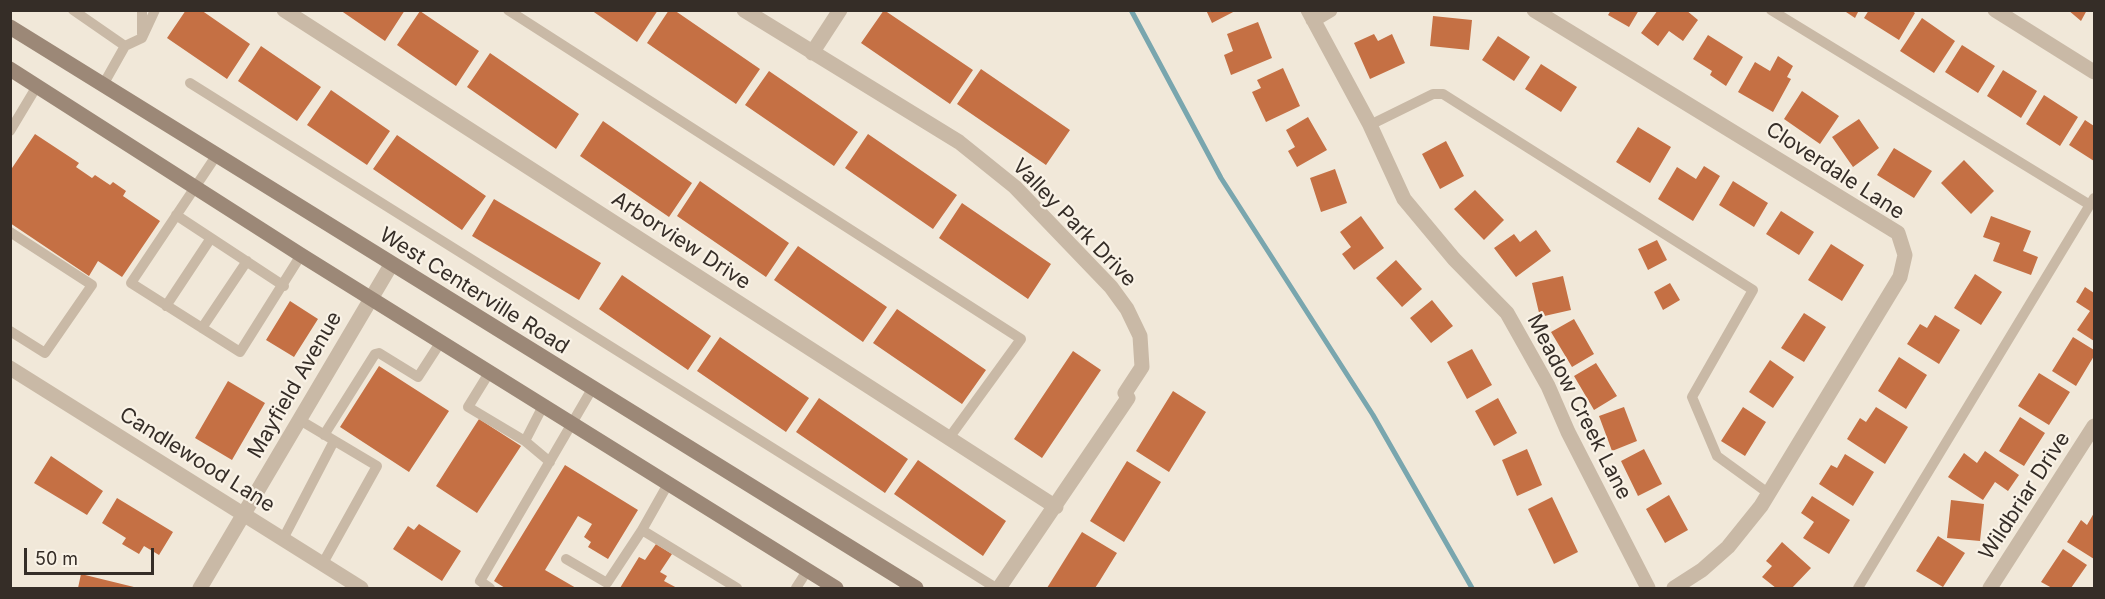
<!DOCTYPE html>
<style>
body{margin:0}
#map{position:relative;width:2105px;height:599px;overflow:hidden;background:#f1e8d9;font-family:Inter,sans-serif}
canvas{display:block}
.frame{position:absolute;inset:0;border:12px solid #352d27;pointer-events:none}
.scale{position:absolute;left:24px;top:548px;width:130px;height:27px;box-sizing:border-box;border:3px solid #352d27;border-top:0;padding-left:8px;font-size:18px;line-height:21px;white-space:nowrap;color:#352d27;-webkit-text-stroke:4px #f9f2e6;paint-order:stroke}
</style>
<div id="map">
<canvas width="2105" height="599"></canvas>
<div class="frame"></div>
<div class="scale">50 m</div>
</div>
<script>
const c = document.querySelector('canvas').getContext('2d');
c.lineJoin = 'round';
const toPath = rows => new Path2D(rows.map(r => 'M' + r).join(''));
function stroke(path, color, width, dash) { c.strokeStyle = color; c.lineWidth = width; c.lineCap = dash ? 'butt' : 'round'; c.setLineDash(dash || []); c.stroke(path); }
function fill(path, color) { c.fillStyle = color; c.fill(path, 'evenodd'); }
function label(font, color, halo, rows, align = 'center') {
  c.font = font + ' Inter,sans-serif'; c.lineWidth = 4.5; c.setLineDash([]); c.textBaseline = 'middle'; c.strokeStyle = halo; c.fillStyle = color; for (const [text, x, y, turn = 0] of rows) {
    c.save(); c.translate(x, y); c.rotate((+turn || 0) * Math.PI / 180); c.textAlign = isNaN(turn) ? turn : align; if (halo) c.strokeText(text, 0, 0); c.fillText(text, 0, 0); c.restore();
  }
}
stroke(toPath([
 [1131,10,1221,178,1373,415,1472,588]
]), '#79a6ae', 5);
fill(toPath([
 [186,10,201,10,250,44,227,79,167,38],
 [340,10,405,10,385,41],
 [591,10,658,10,637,42],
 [669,10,674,10,760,69,736,104,647,43],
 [884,10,973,70,950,104,861,43],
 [1206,10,1237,10,1212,23],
 [1611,10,1639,10,1629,27,1608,15],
 [1658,10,1686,10,1698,20,1683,41,1669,31,1658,46,1641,33],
 [1843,10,1859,10,1855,18],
 [1869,10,1911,10,1915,13,1899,40,1864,18],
 [2068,10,2087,10,2081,21],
 [420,11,479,51,456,86,397,45],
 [1433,16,1472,20,1469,50,1430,46],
 [1922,18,1955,41,1934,73,1900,51],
 [1258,22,1272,58,1231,75,1224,55,1233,51,1227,34],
 [1374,34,1378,41,1392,34,1405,63,1370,79,1354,43],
 [1708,35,1743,57,1726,86,1710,75,1712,71,1693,59],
 [1498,36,1530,57,1514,81,1482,60],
 [1962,45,1995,66,1978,93,1945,72],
 [261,46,321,87,297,121,238,81],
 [490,53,579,114,556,149,467,87],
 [1778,56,1793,66,1787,77,1791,79,1773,112,1738,92,1755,62,1770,71],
 [1541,64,1577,87,1561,112,1525,89],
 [1283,68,1300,106,1266,122,1252,92,1261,88,1257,80],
 [981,69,1070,130,1046,165,957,104],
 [2003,70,2037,91,2021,118,1987,96],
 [769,71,858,132,834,166,745,105],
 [331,90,390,131,367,165,307,125],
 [1802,91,1839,116,1820,144,1784,119],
 [2044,95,2078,117,2060,146,2026,124],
 [1308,117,1327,150,1297,167,1288,151,1295,147,1286,130],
 [1859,119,1879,148,1853,167,1832,137],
 [2085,120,2094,126,2094,161,2069,145],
 [603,121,692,183,669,217,580,156],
 [1638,127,1671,147,1650,183,1616,162],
 [35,134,79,163,76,167,92,178,95,175,110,185,113,182,126,191,123,196,160,221,122,277,98,261,89,276,10,223,10,171],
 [868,134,957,195,933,229,845,168],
 [397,135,486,196,462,230,373,169],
 [1446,141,1464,176,1440,189,1422,154],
 [1894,148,1932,171,1914,198,1877,175],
 [1964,160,1994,191,1971,214,1941,183],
 [1704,166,1720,176,1693,221,1658,199,1677,167,1696,179],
 [1335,169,1347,203,1321,212,1310,178],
 [700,181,789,243,766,277,677,216],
 [1733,181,1768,203,1754,227,1719,205],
 [1475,190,1504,220,1484,240,1454,209],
 [494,199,601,263,579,300,472,236],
 [962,203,1051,264,1028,299,939,238],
 [1781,211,1814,232,1799,255,1766,234],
 [1361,216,1384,248,1354,270,1342,254,1351,247,1340,232],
 [1991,216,2031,231,2023,251,2038,257,2031,275,1993,261,2000,243,1983,237],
 [1536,230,1551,251,1516,277,1494,248,1514,234,1520,242],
 [1657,240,1667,260,1648,270,1638,249],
 [1831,244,1864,265,1842,301,1808,280],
 [798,246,887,307,863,342,774,280],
 [1396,260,1422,289,1402,307,1376,278],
 [1975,274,2002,292,1981,325,1954,308],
 [622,275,711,336,688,370,599,309],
 [1563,276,1571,310,1540,317,1532,283],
 [1670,283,1680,300,1663,310,1654,292],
 [2085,287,2094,293,2094,341,2077,330,2090,311,2076,302],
 [1432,300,1453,326,1431,343,1410,318],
 [290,301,318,319,294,357,266,340],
 [897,309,986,370,962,404,873,343],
 [1804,313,1826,327,1804,362,1781,348],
 [1935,315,1960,330,1939,364,1907,344,1920,324,1927,328],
 [1574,319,1594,354,1572,367,1551,332],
 [720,337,809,398,786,432,697,371],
 [2073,337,2094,350,2094,356,2076,386,2052,371],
 [1472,349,1492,385,1467,399,1447,362],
 [1073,351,1101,370,1042,458,1014,439],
 [1899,357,1927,375,1906,409,1878,391],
 [1770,360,1794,377,1773,408,1749,392],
 [1596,363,1617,396,1594,410,1574,376],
 [379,366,449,411,409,472,340,427],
 [2039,373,2070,392,2049,425,2018,406],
 [228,381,265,403,232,460,195,438],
 [1173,391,1206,412,1169,472,1136,451],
 [819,398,908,459,885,493,796,432],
 [1498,398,1517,433,1494,446,1475,411],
 [1624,407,1637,441,1612,451,1599,416],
 [1743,407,1766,422,1745,456,1721,441],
 [1876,407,1908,427,1885,464,1847,439,1860,418,1866,422],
 [2020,417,2045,433,2024,466,1999,451],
 [479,419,521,446,477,513,436,486],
 [1527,449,1542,485,1517,496,1502,460],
 [1644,449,1662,484,1638,496,1621,461],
 [1985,451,2019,475,2008,491,1995,482,1983,500,1948,477,1964,453,1977,463],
 [1845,454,1874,472,1853,506,1819,484,1831,465,1837,468],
 [51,456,103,491,87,515,34,483],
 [918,460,1006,521,983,556,894,494],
 [1127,461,1161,482,1124,542,1090,521],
 [565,465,638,510,608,559,588,547,591,542,584,537,592,524,578,516,545,570,576,588,505,588,494,581],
 [1669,495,1688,530,1665,543,1646,509],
 [1812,496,1850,520,1829,554,1803,538,1814,522,1801,513],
 [1552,497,1578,552,1554,564,1528,509],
 [117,498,173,532,159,555,144,546,139,554,122,544,126,538,102,523],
 [1951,500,1984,504,1980,541,1947,538],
 [2094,513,2094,559,2067,542,2081,520,2087,525],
 [419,524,461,551,442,581,393,549,408,526,414,530],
 [1082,532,1117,553,1099,582,1095,588,1047,588],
 [1938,536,1965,553,1943,587,1916,571],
 [1782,542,1811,568,1792,588,1776,588,1762,577,1772,566,1766,561],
 [656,544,672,554,660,572,667,576,664,581,677,588,620,588,639,557,645,560],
 [2063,549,2087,565,2071,588,2052,588,2041,582],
 [81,574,138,588,78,588]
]), '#c57044');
stroke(toPath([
 [73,10,125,46],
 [142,10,142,34],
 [508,10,1021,339,949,438],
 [1771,10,2090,205],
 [190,83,996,588],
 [103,85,125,46,142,38,155,10],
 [1370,125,1433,94,1443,94,1753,290,1692,397,1717,456,1768,493],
 [10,131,37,86],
 [216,156,131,283,240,352,301,255],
 [176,215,284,286],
 [10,232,92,285,45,353,10,331],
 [166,306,211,238],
 [202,328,247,261],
 [489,373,468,407,525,441],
 [543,406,525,441,550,462],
 [298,419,377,466,323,563],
 [324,435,375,354,379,353,418,377,440,343],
 [642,530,668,484],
 [283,539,334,441],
 [566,559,607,583,642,530,737,588],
 [490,588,480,581,592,389],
 [796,588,807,571],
 [1858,588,2094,198]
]), '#c9b9a6', 10);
stroke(toPath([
 [284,10,1056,507],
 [744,10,959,142,1015,187,1111,287,1127,309,1140,336,1142,367,1125,393,1128,398,999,588],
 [1308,10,1370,125,1404,199,1454,259,1507,313,1548,386,1568,432,1648,588],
 [1534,10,1898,233,1905,255,1900,277,1761,506,1728,547,1702,570,1674,588],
 [1995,10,2094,72],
 [1313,20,1330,10],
 [812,53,840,10],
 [10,368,361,588],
 [200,588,391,265],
 [1990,588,2094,426]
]), '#c9b9a6', 15);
stroke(toPath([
 [10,27,916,588],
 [10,69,301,255,836,588]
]), '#9c8877', 15);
label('21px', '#352d27', '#f9f2e6', [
 ["Cloverdale Lane",1835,171,33],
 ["Valley Park Drive",1074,223,46],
 ["Arborview Drive",681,241,33],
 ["West Centerville Road",474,291,32],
 ["Mayfield Avenue",295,385,-60],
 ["Meadow Creek Lane",1579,407,63],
 ["Candlewood Lane",197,460,32],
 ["Wildbriar Drive",2025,496,-57]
]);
</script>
